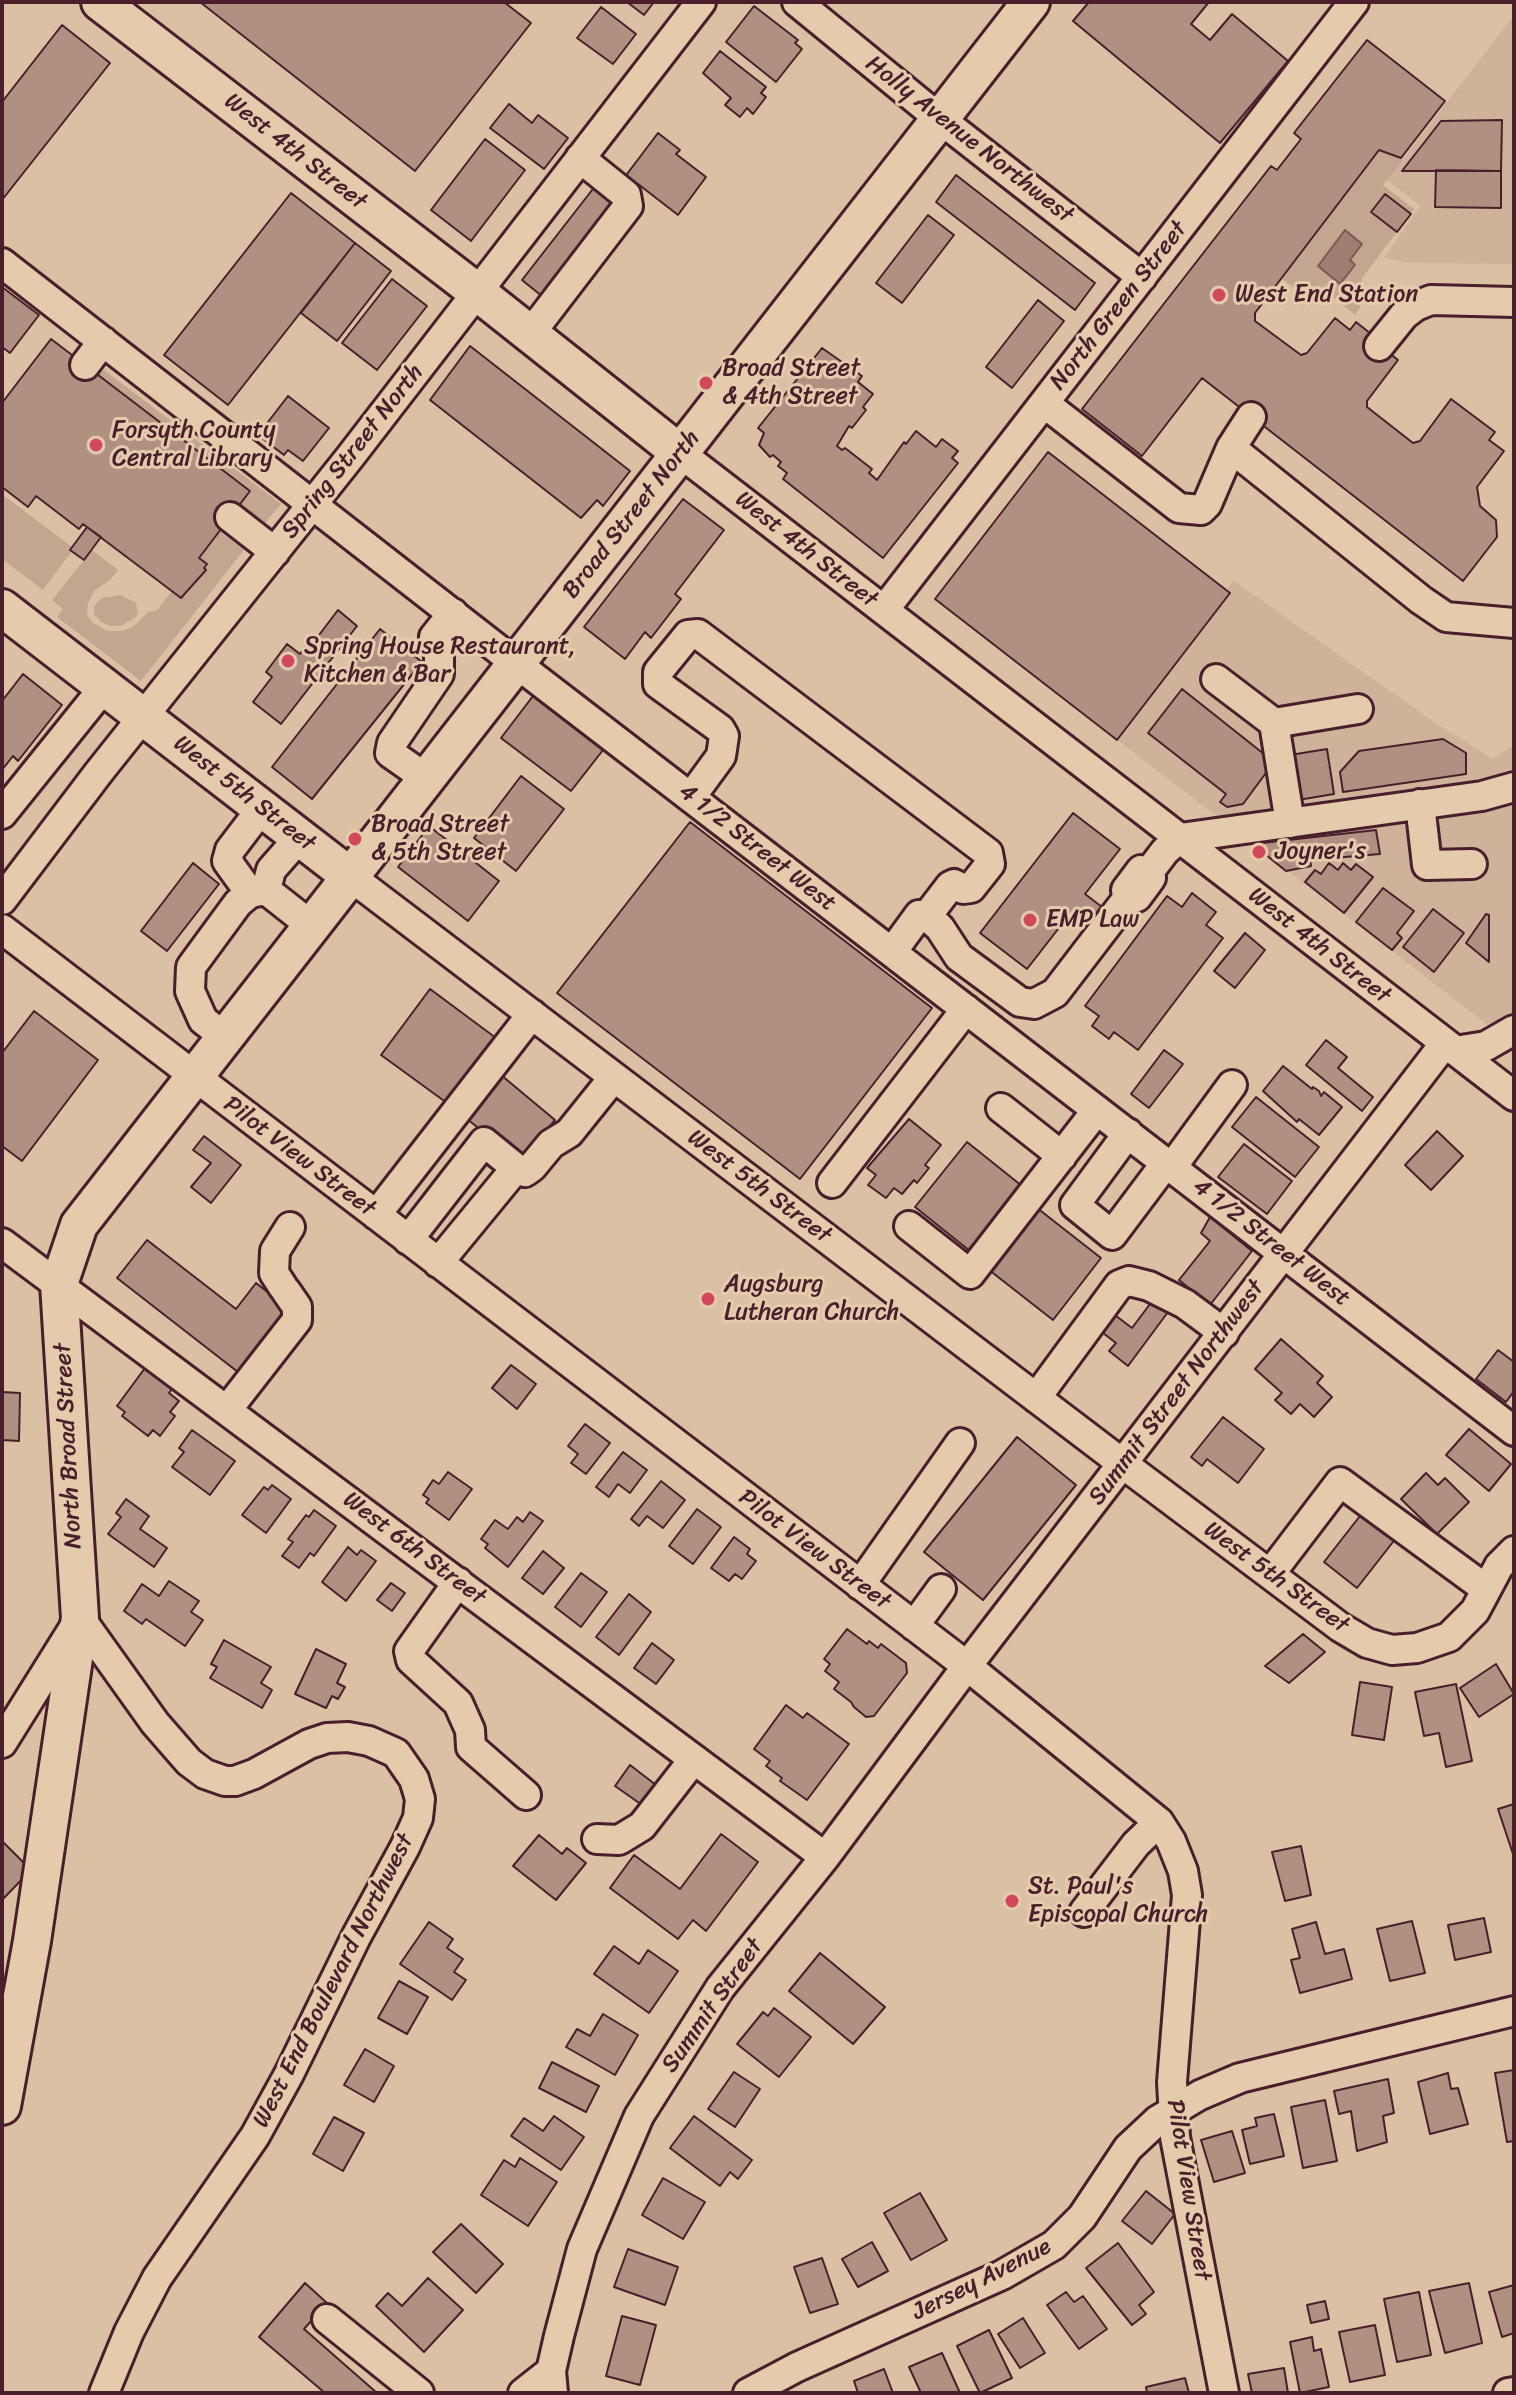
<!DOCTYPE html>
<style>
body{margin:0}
#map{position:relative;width:1516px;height:2395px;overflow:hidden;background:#dbc1a4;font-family:Sriracha,sans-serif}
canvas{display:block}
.frame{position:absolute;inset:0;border:4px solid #4a1f2b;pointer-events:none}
</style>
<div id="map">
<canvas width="1516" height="2395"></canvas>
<div class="frame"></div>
</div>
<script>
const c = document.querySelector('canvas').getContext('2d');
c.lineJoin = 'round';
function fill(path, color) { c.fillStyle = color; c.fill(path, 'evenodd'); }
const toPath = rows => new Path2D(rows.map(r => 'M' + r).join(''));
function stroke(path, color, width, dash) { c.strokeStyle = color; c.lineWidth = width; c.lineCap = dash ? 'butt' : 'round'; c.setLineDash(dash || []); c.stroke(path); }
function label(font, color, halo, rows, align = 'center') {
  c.font = font + ' Sriracha,sans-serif'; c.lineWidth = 6; c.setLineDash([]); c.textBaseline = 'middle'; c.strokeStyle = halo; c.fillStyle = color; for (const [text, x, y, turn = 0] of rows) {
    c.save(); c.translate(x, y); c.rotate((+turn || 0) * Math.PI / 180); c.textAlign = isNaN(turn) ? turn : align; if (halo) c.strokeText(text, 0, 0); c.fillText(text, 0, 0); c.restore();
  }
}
fill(toPath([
 [1514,15,1514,264,1409,263,1384,258,1420,206,1387,180],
 [1234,581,1437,724,1493,759,1514,745,1514,1045,1107,732]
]), '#ceb39a');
fill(toPath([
 [1379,150,1403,160,1383,185,1414,209,1362,278,1360,307,1355,315,1326,291,1315,304,1281,278],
 [100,367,281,504,259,530,234,511,250,490,95,372],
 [2,494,72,547,72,551,43,590,2,559],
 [219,531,244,550,141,681,57,617,63,609,52,600,92,550,118,570,111,579,94,591,88,603,87,615,93,623,108,631,122,631,133,627,148,612,157,610,172,591,181,598,186,595,206,570,199,558],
 [121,595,136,603,138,613,136,617,121,626,110,626,101,622,94,614,94,606,102,598]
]), '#c3a690');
const water = toPath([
 [1345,230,1362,244,1350,260,1355,265,1340,284,1318,266,1345,230]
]);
fill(water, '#a07e72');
stroke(water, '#7e5856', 2);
const building = toPath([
 [200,2,504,2,531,23,415,171,200,2],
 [627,2,654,2,644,15,627,2],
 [1089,2,1209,2,1191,24,1210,40,1232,14,1288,61,1220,143,1073,21,1089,2],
 [754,6,798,40,795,43,802,49,776,82,726,42,754,6],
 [601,7,636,34,613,64,577,38,601,7],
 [62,25,110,63,2,200,2,102,62,25],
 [1367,40,1445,101,1401,158,1379,150,1255,313,1255,321,1301,355,1307,353,1335,318,1350,330,1356,322,1371,334,1369,337,1398,360,1367,401,1367,407,1413,443,1420,441,1451,399,1495,432,1489,440,1504,451,1477,487,1480,506,1496,520,1497,537,1463,581,1202,378,1142,456,1082,409,1271,166,1277,170,1301,139,1294,133,1367,40],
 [720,51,766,87,761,93,766,97,753,114,747,108,740,117,725,105,731,98,703,73,720,51],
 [509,104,532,123,538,115,568,138,544,169,490,128,509,104],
 [1502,120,1501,171,1402,171,1441,121,1502,120],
 [658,133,680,150,676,154,706,177,678,215,638,184,635,187,624,178,658,133],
 [485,139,525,170,471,241,431,210,485,139],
 [1436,170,1501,171,1501,208,1435,207,1436,170],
 [956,175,1095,283,1075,310,936,202,956,175],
 [596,185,618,202,543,297,522,280,596,185],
 [291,193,355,243,228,405,164,355,291,193],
 [1385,194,1411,214,1397,232,1371,212,1385,194],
 [928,215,954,235,902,303,876,283,928,215],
 [355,243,391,271,337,341,301,313,355,243],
 [392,279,427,306,377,370,342,343,392,279],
 [2,287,39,315,10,353,2,347,2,287],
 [1038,300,1064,321,1012,388,986,367,1038,300],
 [51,339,250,491,199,558,207,564,204,568,206,570,181,598,83,524,79,529,36,496,28,507,2,487,2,403,51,339],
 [470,346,630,471,603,506,597,500,581,518,430,400,470,346],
 [822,348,862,376,858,382,873,394,863,407,866,410,852,428,849,426,837,446,842,450,845,448,872,469,869,473,877,480,904,442,906,444,916,431,936,447,942,439,958,451,952,458,958,463,883,558,783,479,787,473,778,466,781,462,773,455,770,457,759,445,764,433,758,428,822,348],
 [288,396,329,428,303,461,288,450,284,455,258,435,288,396],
 [1048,452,1230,593,1117,740,935,599,1048,452],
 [683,499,724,530,675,594,681,599,651,638,645,632,625,659,584,627,683,499],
 [87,527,101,537,84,560,70,550,87,527],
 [338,610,357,626,281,724,253,702,272,677,266,672,287,644,300,654,310,640,313,643,338,610],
 [380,629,422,662,312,799,272,767,380,629],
 [23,674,62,705,18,761,13,756,2,770,2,701,23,674],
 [1182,689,1274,762,1243,804,1227,807,1220,802,1226,794,1148,733,1182,689],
 [533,696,603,750,571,791,501,738,533,696],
 [1443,739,1466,753,1466,774,1343,792,1340,772,1359,751,1443,739],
 [1327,749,1334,794,1298,800,1290,755,1327,749],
 [521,776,564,809,516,871,474,838,521,776],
 [1073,813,1120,849,1085,894,1102,907,1085,928,1069,915,1027,969,980,933,1073,813],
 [690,822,932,1008,800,1179,557,993,690,822],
 [429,826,499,881,468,921,398,867,429,826],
 [1376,830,1380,854,1310,860,1311,866,1286,871,1261,851,1262,843,1376,830],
 [193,863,219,884,167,951,141,931,193,863],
 [1329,863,1338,870,1343,863,1351,870,1356,864,1373,877,1344,913,1305,882,1315,870,1321,874,1329,863],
 [1383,888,1414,911,1397,933,1402,938,1392,950,1356,922,1383,888],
 [1192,893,1216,912,1206,925,1223,938,1138,1050,1114,1032,1109,1039,1092,1026,1099,1016,1085,1006,1167,896,1182,907,1192,893],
 [1433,909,1464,933,1434,972,1403,947,1433,909],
 [1486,914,1489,915,1489,962,1466,943,1486,914],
 [1245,933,1265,950,1235,988,1214,971,1245,933],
 [430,989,496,1038,447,1103,381,1055,430,989],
 [34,1011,98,1060,22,1161,2,1146,2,1053,34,1011],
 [1326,1040,1347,1057,1338,1068,1373,1097,1362,1111,1306,1065,1326,1040],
 [1164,1050,1183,1064,1149,1108,1131,1094,1164,1050],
 [1283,1066,1312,1089,1313,1087,1319,1091,1321,1096,1324,1092,1342,1107,1319,1135,1299,1119,1297,1122,1263,1091,1283,1066],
 [501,1075,555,1120,520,1162,466,1118,501,1075],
 [1256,1097,1319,1147,1295,1177,1232,1127,1256,1097],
 [909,1119,941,1145,925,1165,929,1168,917,1183,914,1180,902,1194,894,1188,886,1198,868,1185,876,1175,867,1168,909,1119],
 [1437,1131,1463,1156,1431,1190,1405,1165,1437,1131],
 [204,1136,241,1165,211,1203,191,1187,211,1163,193,1150,204,1136],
 [967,1142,1022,1186,970,1251,915,1207,967,1142],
 [1244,1144,1292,1181,1267,1214,1218,1177,1244,1144],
 [1032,1204,1101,1258,1053,1320,984,1266,1032,1204],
 [1210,1217,1252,1251,1210,1305,1179,1280,1210,1241,1201,1233,1210,1217],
 [147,1240,236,1309,256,1283,292,1311,243,1376,117,1278,147,1240],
 [1153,1300,1168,1312,1128,1366,1109,1351,1116,1343,1094,1326,1107,1309,1132,1328,1153,1300],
 [1281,1339,1323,1376,1317,1383,1332,1397,1314,1417,1300,1404,1291,1414,1275,1400,1282,1393,1255,1369,1281,1339],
 [1498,1350,1514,1362,1514,1391,1506,1402,1476,1379,1498,1350],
 [511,1365,536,1384,517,1409,492,1388,511,1365],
 [145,1368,172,1389,169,1393,179,1401,170,1412,175,1416,160,1436,153,1430,148,1436,122,1416,125,1412,117,1406,145,1368],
 [2,1392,20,1393,19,1441,2,1440,2,1392],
 [1223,1417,1264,1449,1238,1483,1207,1459,1202,1466,1191,1457,1223,1417],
 [585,1424,610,1443,586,1474,571,1463,578,1454,568,1446,585,1424],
 [1469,1429,1511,1464,1489,1491,1446,1455,1469,1429],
 [192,1430,235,1461,210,1495,172,1467,184,1452,179,1448,192,1430],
 [1017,1437,1076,1485,983,1600,924,1552,1017,1437],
 [623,1452,647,1470,630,1493,618,1484,609,1497,596,1487,623,1452],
 [448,1472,472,1489,449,1520,426,1503,429,1499,423,1495,433,1480,439,1484,448,1472],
 [1426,1473,1438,1485,1445,1478,1469,1502,1437,1534,1401,1499,1426,1473],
 [661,1481,685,1500,663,1528,647,1516,639,1526,631,1519,661,1481],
 [272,1485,291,1499,266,1533,242,1515,264,1487,268,1490,272,1485],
 [126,1499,149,1516,140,1529,167,1548,154,1567,108,1534,121,1517,116,1513,126,1499],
 [1367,1507,1400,1533,1357,1588,1324,1562,1367,1507],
 [697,1509,721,1527,693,1564,669,1546,697,1509],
 [314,1510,336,1526,314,1556,310,1553,299,1568,282,1556,293,1542,288,1539,306,1515,309,1517,314,1510],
 [530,1512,543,1521,508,1567,485,1548,488,1544,481,1539,495,1520,508,1529,517,1517,523,1522,530,1512],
 [734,1537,750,1549,747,1554,756,1561,742,1579,735,1574,729,1581,711,1568,734,1537],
 [348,1547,357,1555,361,1550,376,1561,346,1601,322,1582,348,1547],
 [543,1551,564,1568,543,1594,522,1578,543,1551],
 [581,1573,607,1592,581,1627,555,1607,581,1573],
 [169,1581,199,1601,191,1612,203,1620,185,1646,146,1619,142,1624,124,1611,142,1584,159,1596,169,1581],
 [391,1583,405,1593,392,1611,377,1600,391,1583],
 [629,1594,651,1612,619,1655,596,1637,629,1594],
 [847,1629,867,1644,869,1641,878,1648,881,1644,906,1663,907,1673,874,1716,866,1717,854,1707,851,1702,834,1689,839,1682,825,1671,830,1664,824,1659,847,1629],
 [1303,1634,1325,1652,1289,1683,1265,1666,1303,1634],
 [224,1640,271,1667,261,1683,272,1690,262,1708,210,1678,217,1667,211,1664,224,1640],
 [652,1643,674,1660,656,1684,634,1668,652,1643],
 [316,1649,346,1664,337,1683,345,1687,338,1699,332,1696,326,1708,295,1694,316,1649],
 [1496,1664,1514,1694,1479,1717,1460,1688,1496,1664],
 [1360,1682,1392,1687,1384,1740,1352,1735,1360,1682],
 [1456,1684,1472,1761,1446,1767,1439,1733,1424,1736,1415,1692,1456,1684],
 [786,1705,803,1718,807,1713,849,1744,807,1800,780,1781,782,1778,766,1766,770,1761,754,1749,786,1705],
 [630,1765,656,1785,642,1805,615,1786,630,1765],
 [1514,1804,1514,1854,1513,1854,1498,1809,1514,1804],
 [721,1834,758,1862,706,1931,693,1920,678,1939,610,1888,634,1855,680,1889,721,1834],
 [539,1835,562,1854,567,1848,586,1863,556,1900,513,1866,539,1835],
 [2,1841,31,1870,2,1900,2,1841],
 [1301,1846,1311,1895,1285,1901,1272,1852,1301,1846],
 [1484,1918,1491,1952,1455,1960,1448,1925,1484,1918],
 [1412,1921,1425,1973,1390,1981,1377,1929,1412,1921],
 [429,1922,453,1939,447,1948,463,1959,454,1972,466,1980,452,2000,400,1964,429,1922],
 [1316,1922,1325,1954,1344,1949,1352,1979,1300,1993,1291,1960,1300,1958,1292,1929,1316,1922],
 [614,1946,639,1964,648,1950,678,1971,649,2013,594,1974,614,1946],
 [820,1953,885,2007,853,2044,789,1991,820,1953],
 [399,1981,428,1997,407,2034,378,2018,399,1981],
 [774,2008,811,2037,779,2077,737,2044,763,2012,768,2016,774,2008],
 [603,2014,638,2035,615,2075,566,2047,577,2029,590,2036,603,2014],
 [365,2049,394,2066,374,2102,344,2085,365,2049],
 [552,2062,599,2086,586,2112,539,2088,552,2062],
 [1514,2070,1514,2141,1507,2142,1495,2073,1514,2070],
 [734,2072,760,2089,735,2127,708,2109,734,2072],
 [1448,2073,1451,2089,1458,2088,1468,2124,1430,2134,1418,2082,1448,2073],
 [1388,2079,1394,2113,1383,2116,1387,2142,1357,2151,1351,2111,1339,2114,1334,2091,1388,2079],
 [1325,2100,1337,2161,1303,2168,1291,2107,1325,2100],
 [1274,2114,1284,2156,1250,2164,1242,2130,1257,2126,1255,2118,1274,2114],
 [554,2116,584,2137,561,2170,511,2136,524,2118,543,2131,554,2116],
 [694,2116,752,2160,738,2179,730,2172,720,2186,670,2148,694,2116],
 [334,2117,364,2133,343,2171,313,2154,334,2117],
 [1232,2131,1245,2173,1214,2182,1201,2140,1232,2131],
 [520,2158,557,2182,528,2226,481,2195,504,2160,515,2167,520,2158],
 [663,2178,705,2202,683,2239,642,2215,663,2178],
 [1146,2191,1175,2214,1152,2244,1122,2221,1146,2191],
 [920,2193,947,2240,911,2260,884,2213,920,2193],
 [461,2224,503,2264,476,2293,433,2252,461,2224],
 [872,2242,888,2271,858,2287,842,2259,872,2242],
 [1118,2243,1154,2292,1139,2305,1146,2314,1132,2325,1086,2268,1118,2243],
 [628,2249,678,2267,665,2305,614,2287,628,2249],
 [822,2258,838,2304,810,2313,794,2267,822,2258],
 [428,2278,463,2310,424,2352,376,2306,388,2293,402,2306,428,2278],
 [305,2283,327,2303,304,2329,377,2393,325,2393,259,2337,305,2283],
 [1469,2283,1482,2343,1445,2353,1429,2291,1469,2283],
 [1514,2285,1514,2333,1502,2337,1489,2292,1514,2285],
 [1066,2292,1074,2302,1083,2296,1107,2329,1079,2349,1047,2305,1066,2292],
 [1419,2292,1431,2355,1397,2362,1384,2299,1419,2292],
 [1325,2301,1329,2319,1311,2323,1307,2305,1325,2301],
 [622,2316,656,2325,640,2385,606,2376,622,2316],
 [1023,2318,1045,2353,1020,2368,998,2334,1023,2318],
 [1375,2325,1385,2375,1350,2382,1339,2332,1375,2325],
 [989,2330,1012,2378,980,2393,957,2346,989,2330],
 [1312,2337,1314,2351,1321,2349,1329,2387,1300,2393,1290,2342,1312,2337],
 [942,2353,960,2393,921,2393,909,2367,942,2353],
 [1284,2368,1288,2393,1252,2393,1248,2374,1284,2368],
 [884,2369,893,2393,858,2393,854,2381,884,2369],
 [1185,2378,1189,2393,1147,2393,1146,2387,1185,2378]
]);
fill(building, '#b09181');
stroke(building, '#4a1f2b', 2);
const minor = toPath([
 [797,2,940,119,1142,277],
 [2,263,517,664,1514,1431],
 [530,334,628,206,626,195,580,158],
 [1379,346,1404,315,1416,306,1431,300,1514,302],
 [85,365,103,341],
 [1044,403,1179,508,1201,510,1207,504,1231,448,1251,417],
 [1231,448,1421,600,1446,617,1514,623],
 [680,453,1514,1096],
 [230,517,275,552],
 [884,610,1354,2],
 [1216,679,1274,723,1290,823],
 [1274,723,1358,709],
 [427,779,390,753,392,743,439,674,439,653,434,637,453,613],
 [691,797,721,756,724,736,720,729,658,684,658,672,688,635,698,634,988,853,990,864,971,888,963,889,954,884,950,886,927,916],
 [1420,804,1427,865,1472,864],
 [2,814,105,686],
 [1180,838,1482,796,1514,787],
 [1149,872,1141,870,1126,890,1127,899,1137,897,1151,878,1149,872,1165,851,1180,838],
 [351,877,1139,1476,1340,1627,1367,1643,1392,1650,1417,1648,1449,1637,1475,1611,1499,1566,1514,1551],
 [266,890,271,870,300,837],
 [250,893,227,861,230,850,262,808],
 [2,900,99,772,350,457,701,2],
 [2,929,967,1666,1159,1822,1171,1841,1183,1871,1187,1895,1172,2082,1175,2137,1224,2393],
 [892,952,919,915,927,916,940,928,959,957,1020,1002,1034,1004,1055,993,1127,899],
 [226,1038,203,1020,190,991,191,967,238,903,250,893,266,890,313,927],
 [1455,1051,1486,1046,1514,1030],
 [1001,1108,1062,1156],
 [1128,1133,1075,1205,1112,1235,1166,1163],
 [1172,1167,1232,1085],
 [832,1183,966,1009],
 [376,1215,532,1014],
 [909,1226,970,1274,1097,1110],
 [408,1240,484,1142,516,1168],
 [2,1243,825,1857],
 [438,1263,516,1168,525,1172,532,1167,551,1144,569,1133,614,1077],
 [283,1287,274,1273,275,1251,290,1227],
 [1036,1398,1119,1285,1129,1281,1149,1286,1185,1304,1224,1333],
 [227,1410,297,1320,297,1307,286,1291],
 [1270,1574,1340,1482,1486,1589],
 [458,1582,409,1651,411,1660,458,1703,470,1730,471,1747,526,1795],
 [860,1585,960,1443],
 [914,1626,941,1589],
 [2,1743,80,1618,155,1723,189,1762,205,1774,225,1781,235,1781,254,1774,309,1744,327,1738,348,1737,369,1741,396,1753,414,1779,420,1799,418,1818,405,1847,356,1937,289,2074,255,2136,157,2278,129,2332,104,2393],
 [597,1839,619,1840,642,1826,694,1759],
 [1084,1912,1136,1844,1159,1822],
 [327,2319,419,2393],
 [523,2393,551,2371],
 [553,2393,551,2371,559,2336,582,2249,639,2116,720,1988,825,1857,967,1666,1445,1043],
 [748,2393,797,2367,1002,2275,1054,2245,1082,2217,1128,2148,1158,2120,1200,2095,1240,2078,1514,2011],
 [1508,2393,1514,2392]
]);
const major = toPath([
 [100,2,477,292,680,453],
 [2,608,351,877],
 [2,2106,32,1941,80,1618,59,1284,79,1225,1031,2]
]);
stroke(minor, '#4a1f2b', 34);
stroke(major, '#4a1f2b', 42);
stroke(minor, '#e4cbac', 28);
stroke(major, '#e4cbac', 36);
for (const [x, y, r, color] of [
 [1219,295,8,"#d1495b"],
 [706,383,8,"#d1495b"],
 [96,445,8,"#d1495b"],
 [288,661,8,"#d1495b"],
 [355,839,8,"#d1495b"],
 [1259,852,8,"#d1495b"],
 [1030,920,8,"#d1495b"],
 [708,1299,8,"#d1495b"],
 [1012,1901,8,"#d1495b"]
]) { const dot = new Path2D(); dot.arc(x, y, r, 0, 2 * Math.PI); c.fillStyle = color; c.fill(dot); stroke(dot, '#e4cbac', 3); }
label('24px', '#4a1f2b', '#e4cbac', [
 ["Holly Avenue Northwest",969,140,38],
 ["West 4th Street",295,152,38],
 ["North Green Street",1119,306,-52],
 ["Spring Street North",353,452,-52],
 ["Broad Street North",632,515,-52],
 ["West 4th Street",806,550,38],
 ["West 5th Street",244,794,38],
 ["4 1/2 Street West",757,848,38],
 ["West 4th Street",1319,946,38],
 ["Pilot View Street",299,1157,37],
 ["West 5th Street",759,1187,37],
 ["4 1/2 Street West",1271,1243,38],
 ["Summit Street Northwest",1177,1393,-53],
 ["North Broad Street",69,1446,-93],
 ["West 6th Street",414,1549,37],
 ["Pilot View Street",814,1550,37],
 ["West 5th Street",1276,1578,36],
 ["West End Boulevard Northwest",334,1981,-63],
 ["Summit Street",713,2006,-55],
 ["Pilot View Street",1188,2190,81],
 ["Jersey Avenue",982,2280,-27]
]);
label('24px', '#4a1f2b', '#e4cbac', [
 ["West End Station",1235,295],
 ["Broad Street",722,369],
 ["& 4th Street",722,397],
 ["Forsyth County",112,431],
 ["Central Library",112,459],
 ["Spring House Restaurant,",304,647],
 ["Kitchen & Bar",304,675],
 ["Broad Street",371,825],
 ["& 5th Street",371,853],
 ["Joyner's",1275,852],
 ["EMP Law",1046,920],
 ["Augsburg",724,1285],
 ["Lutheran Church",724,1313],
 ["St. Paul's",1028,1887],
 ["Episcopal Church",1028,1915]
], 'left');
</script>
